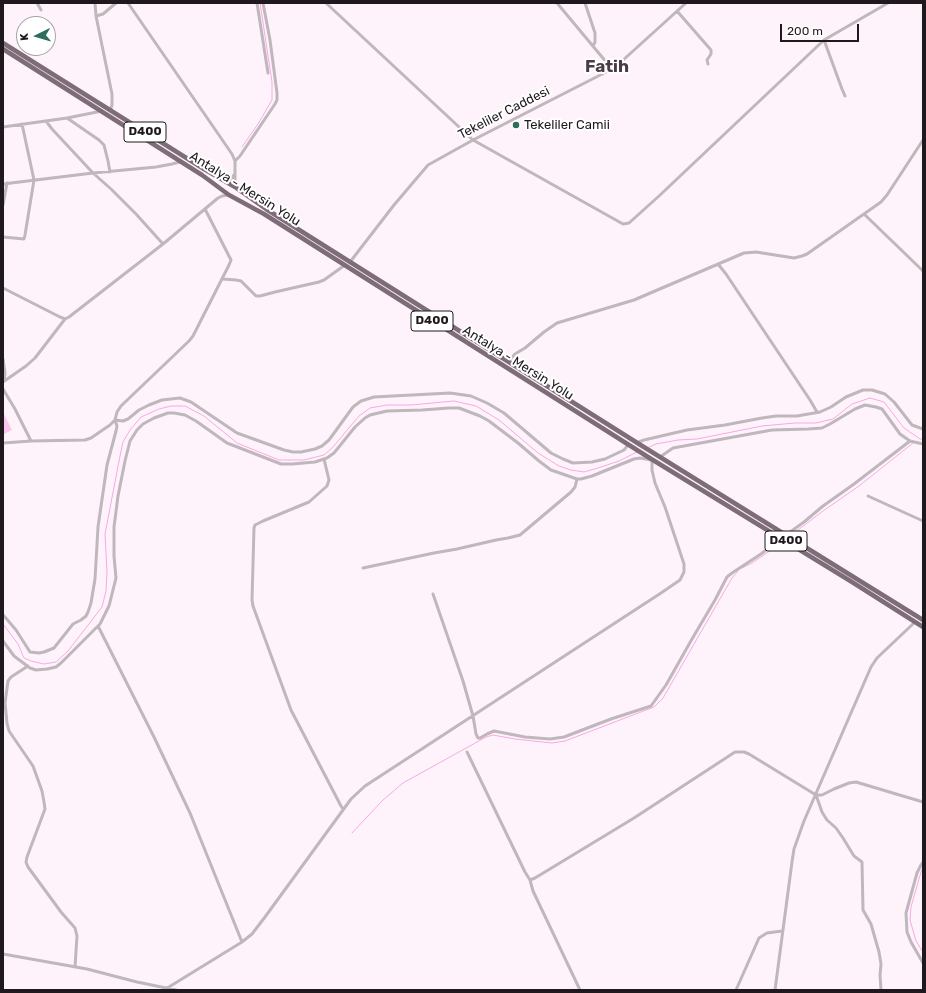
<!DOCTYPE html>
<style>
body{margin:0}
#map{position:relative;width:926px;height:993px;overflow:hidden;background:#fef3fb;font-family:Rubik,sans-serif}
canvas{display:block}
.frame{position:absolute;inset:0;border:4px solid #1f191d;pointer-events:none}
.north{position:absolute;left:16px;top:16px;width:40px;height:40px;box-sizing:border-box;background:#fff;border:1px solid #a5a3a5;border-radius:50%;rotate:265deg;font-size:11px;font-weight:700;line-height:16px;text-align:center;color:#1f191d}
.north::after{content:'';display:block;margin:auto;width:14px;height:18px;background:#2c6d5c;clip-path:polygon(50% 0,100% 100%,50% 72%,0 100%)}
.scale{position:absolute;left:780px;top:24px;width:79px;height:18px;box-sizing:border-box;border:2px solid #1f191d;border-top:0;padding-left:5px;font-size:12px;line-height:14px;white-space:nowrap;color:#1f191d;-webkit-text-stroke:3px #fff;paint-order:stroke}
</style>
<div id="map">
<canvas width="926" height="993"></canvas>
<div class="frame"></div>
<div class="north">K</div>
<div class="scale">200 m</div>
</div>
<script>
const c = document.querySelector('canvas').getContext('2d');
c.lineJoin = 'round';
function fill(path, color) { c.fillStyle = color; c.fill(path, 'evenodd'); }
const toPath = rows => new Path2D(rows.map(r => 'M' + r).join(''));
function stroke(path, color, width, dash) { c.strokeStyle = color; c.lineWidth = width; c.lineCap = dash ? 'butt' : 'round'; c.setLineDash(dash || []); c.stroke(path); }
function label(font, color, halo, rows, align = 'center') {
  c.font = font + ' Rubik,sans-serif'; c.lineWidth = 4; c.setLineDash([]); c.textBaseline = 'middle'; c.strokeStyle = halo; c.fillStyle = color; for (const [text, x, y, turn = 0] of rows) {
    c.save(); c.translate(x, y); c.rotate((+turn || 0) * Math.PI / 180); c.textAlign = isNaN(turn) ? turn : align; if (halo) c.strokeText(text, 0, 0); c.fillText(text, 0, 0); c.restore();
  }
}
fill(toPath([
 [4,414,12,430,4,434,3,432,3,415]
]), '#fdc6ee');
stroke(toPath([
 [242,147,258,124,272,100,272,82,260,3],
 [647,448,656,444,678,440,697,439,762,426,795,423,816,423,833,419,852,404,870,398,884,402,904,428,920,439,923,439],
 [794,533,823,511,859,486,913,443],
 [742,568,752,563,780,544],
 [3,624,18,644,24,658,31,661,44,664,56,662,68,651,102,607,106,591,107,572,105,534,120,456,123,442,130,430,141,417,159,409,171,406,185,406,204,416,237,443,279,460,304,460,324,455,333,447,359,416,370,408,387,405,411,405,454,401,476,406,499,420,538,453,559,466,571,470,584,472,598,468,619,461,637,452],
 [352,833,383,800,403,783,486,737,493,735,515,739,552,743,565,741,654,707,663,698,732,578,738,571],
 [923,868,921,872,911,907,910,920,916,941,923,952]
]), '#f7a9e4', 1);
stroke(toPath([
 [37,3,41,10],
 [95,3,96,16,112,94,112,105,110,111],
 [128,3,232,154,235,161,235,187],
 [257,3,268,73],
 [326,3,473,140,623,224,629,223,659,196,824,40,888,3],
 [557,3,612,69],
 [585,3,595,33,595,42,593,46],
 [677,11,711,50,711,54,707,60,708,64],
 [96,16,103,14,116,3],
 [824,40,842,89,845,96],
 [67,118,99,140,104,145,108,161,110,172],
 [46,121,52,129,93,173,111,189,136,214,163,244],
 [3,127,67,118,102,111],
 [235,161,240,156,275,104,277,100,277,93,270,40,263,3],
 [228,182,235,174],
 [3,184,93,173,156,167,172,164,180,162],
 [3,205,7,183],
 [864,214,923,271],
 [3,237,24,239,25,235,34,180,22,124],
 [350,262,394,205,428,165,473,140,612,69,622,61,686,3],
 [718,264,726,274,810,400,817,412],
 [223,279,236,280,241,281,256,296,260,296,275,292,319,282,324,280,345,265],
 [3,288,60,317,65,319,69,317,163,244,218,198,222,196,229,195],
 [3,359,5,373,4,381],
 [508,362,515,354,525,348,544,332,557,323,634,300,744,253,756,252,794,258,802,256,807,254,881,202,887,195,923,140],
 [3,382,26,366,35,358,65,319],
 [3,389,15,409,31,441],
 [115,420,123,421,128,419,139,410,149,405,162,400,180,398,191,402,237,433,284,450,293,452,301,452,315,449,322,446,329,440,353,407,361,401,374,397,450,393,471,396,487,403,504,413,551,453,563,459,573,463,592,462,605,459,624,450,628,445],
 [3,443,31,441,85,440,91,438,110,425,115,420,117,412,121,406,189,341,193,336,229,265,231,260,205,209],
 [636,443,644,440,687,430,725,425,762,418,776,416,797,416,820,412,831,407,846,397,863,390,872,390,885,394,894,402,912,425,923,429],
 [660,457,673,448,772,430,808,429,822,428,830,424,855,409,865,405,876,407,882,409,900,434,910,441,923,444],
 [324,459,329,480,327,486,309,502,263,521,255,525,254,528,252,600,253,606,291,710,341,806,343,809],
 [868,496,923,521],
 [786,535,804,522,823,506,854,484,910,441],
 [363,568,434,553,457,549,496,540,508,538,520,535,571,492,575,487,577,479],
 [433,594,463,681,473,716,476,734,478,738,480,738,487,734,494,731,525,737,550,739,564,737,611,719,651,706,666,685,692,639,715,600,727,577,732,573,761,554,774,544,779,537],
 [3,615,5,617,16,630,30,652,39,653,44,652,54,648,73,624,81,620,86,616,88,612,91,603,95,579,98,527,107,465,116,431,117,426,115,420],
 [98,626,154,737,190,813,242,942],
 [3,641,14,656,30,668,36,670,47,669,56,667,61,663,100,624,109,606,116,578,114,556,114,527,118,496,125,461,130,441,137,430,143,424,154,418,168,413,174,413,185,415,196,421,227,443,281,464,292,464,315,462,327,458,334,453,355,427,365,418,370,415,387,411,422,410,449,408,459,408,480,416,489,421,518,443,539,461,551,470,577,479,581,479,592,476,634,459,640,458,652,460,652,470,655,483,665,507,684,564,684,572,680,580,661,593,615,623,365,786,351,799,265,917,252,934,242,942,164,990],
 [28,666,11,677,8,681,5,703,7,723,9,731,33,766,42,791,44,802,45,809,27,857,26,862,28,867,61,912,75,928,77,936,75,967],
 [467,752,525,872,530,880,533,891,580,990],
 [816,795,822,812,827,820,836,828,843,838,854,856,862,862,863,910,871,924,879,952,881,964,880,975,881,990],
 [923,862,921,865,917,873,906,913,907,932,911,942,923,963],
 [530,880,535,878,634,818,735,752,744,752,749,754,816,795,822,795,834,789,849,783,856,782,923,802],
 [3,954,87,969,137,982,176,990],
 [736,990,759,938,767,933,782,931],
 [775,990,792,862,794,849,804,821,871,667,877,658,915,622]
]), '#bfb7bc', 3);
stroke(toPath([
 [3,43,204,169,235,187,266,209,639,444,923,620],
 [3,49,202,175,229,195,264,214,648,457,852,582,923,627]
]), '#7e6d79', 4.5);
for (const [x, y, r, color] of [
 [516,125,4,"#2c6d5c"]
]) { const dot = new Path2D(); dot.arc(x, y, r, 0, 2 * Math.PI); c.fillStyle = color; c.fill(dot); stroke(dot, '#fff', 1.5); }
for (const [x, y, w] of [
 [145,132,42],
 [432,321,42],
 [786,541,42]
]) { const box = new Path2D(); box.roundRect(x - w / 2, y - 10, w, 20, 3); c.fillStyle = '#fff'; c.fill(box); stroke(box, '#1f191d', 1); }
label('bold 12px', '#1f191d', null, [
 ["D400",145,132],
 ["D400",432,321],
 ["D400",786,541]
]);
label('13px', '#1f191d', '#fff', [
 ["Tekeliler Caddesi",504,113,-27],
 ["Antalya - Mersin Yolu",245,189,32],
 ["Antalya - Mersin Yolu",518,363,32]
]);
label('13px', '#1f191d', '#fff', [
 ["Tekeliler Camii",524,125]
], 'left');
label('bold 17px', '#4a3c46', '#fff', [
 ["Fatih",607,67]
]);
</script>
